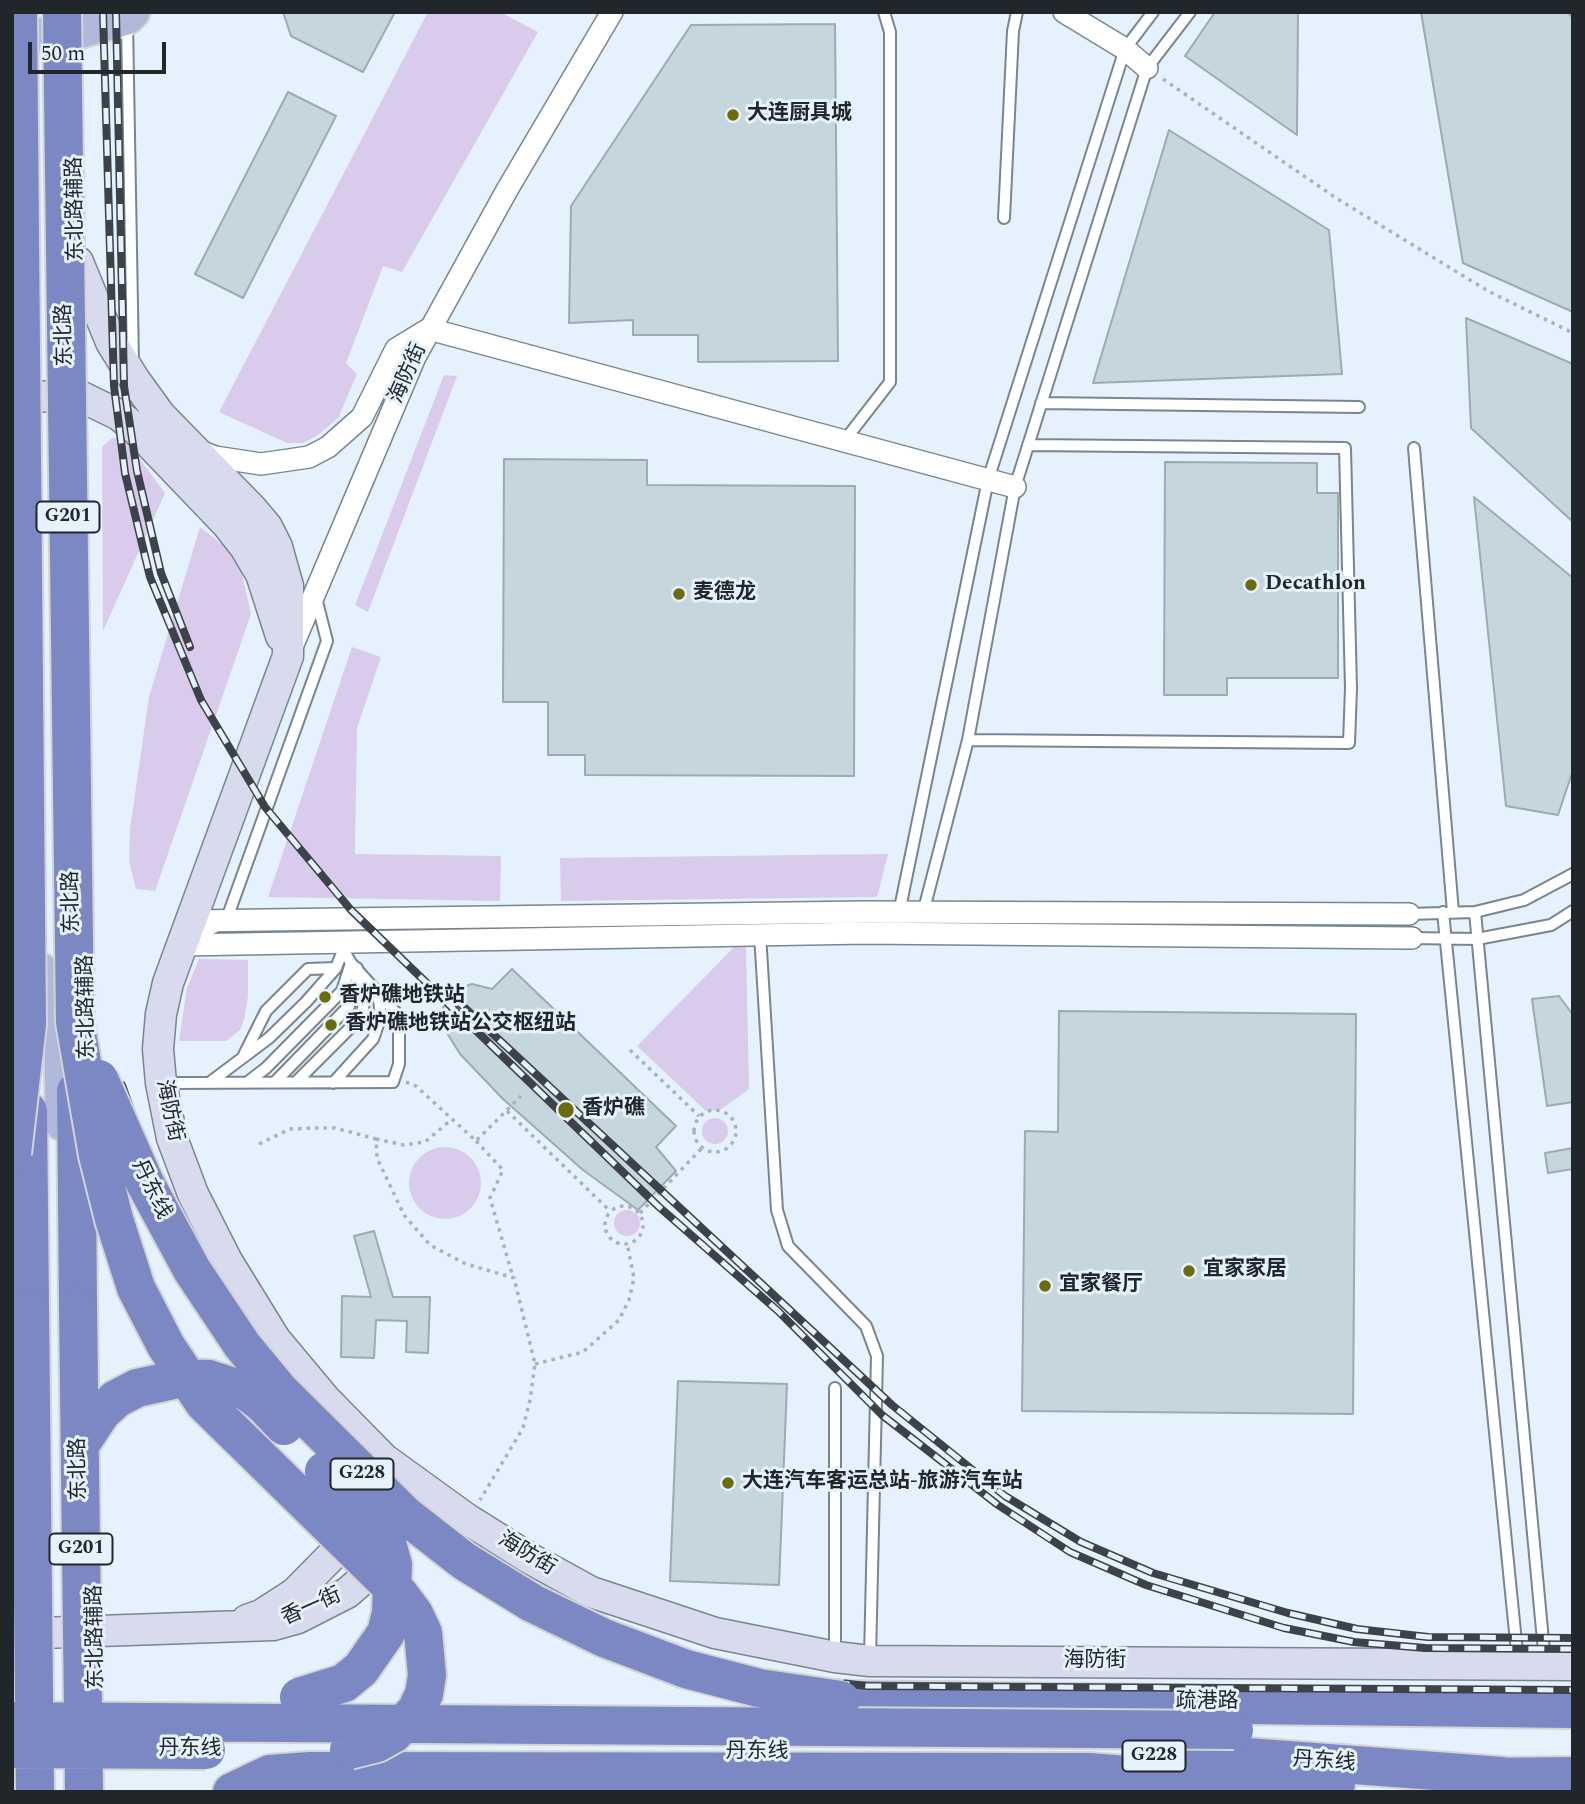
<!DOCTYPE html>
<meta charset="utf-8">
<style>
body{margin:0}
#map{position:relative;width:1585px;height:1804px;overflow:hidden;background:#e5f1fd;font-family:Spectral,serif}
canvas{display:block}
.frame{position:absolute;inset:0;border:14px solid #21262a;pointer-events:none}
.scale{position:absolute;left:28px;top:42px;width:138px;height:32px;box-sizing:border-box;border:4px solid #21262a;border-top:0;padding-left:9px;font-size:21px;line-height:24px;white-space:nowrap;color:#21262a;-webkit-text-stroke:5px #e5f1fd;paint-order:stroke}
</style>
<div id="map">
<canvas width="1585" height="1804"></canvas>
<div class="frame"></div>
<div class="scale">50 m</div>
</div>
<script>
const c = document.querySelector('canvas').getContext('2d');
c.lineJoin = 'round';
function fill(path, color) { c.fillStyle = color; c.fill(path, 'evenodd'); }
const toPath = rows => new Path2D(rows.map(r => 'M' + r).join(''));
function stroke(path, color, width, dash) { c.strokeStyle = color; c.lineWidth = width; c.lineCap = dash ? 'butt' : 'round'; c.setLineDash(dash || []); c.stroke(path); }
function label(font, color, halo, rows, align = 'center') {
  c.font = font + ' Spectral,"Noto Sans SC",serif'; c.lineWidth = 6; c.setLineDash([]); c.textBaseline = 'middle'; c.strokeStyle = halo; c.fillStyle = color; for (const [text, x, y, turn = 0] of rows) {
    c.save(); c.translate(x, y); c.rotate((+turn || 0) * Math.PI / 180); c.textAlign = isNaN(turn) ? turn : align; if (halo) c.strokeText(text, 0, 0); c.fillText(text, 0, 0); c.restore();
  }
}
fill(toPath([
 [428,12,500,12,538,32,402,272,383,266,346,363,357,374,338,418,318,435,303,443,287,443,219,412],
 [444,375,457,376,368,612,355,605],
 [112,438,125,439,165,493,103,631,102,447],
 [200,527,238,557,251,614,155,891,136,889,129,861,130,829,149,697],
 [352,647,381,657,357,728,355,854,501,856,500,901,268,897],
 [888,854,877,897,561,901,560,858],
 [737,944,746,945,749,1089,720,1110,706,1111,637,1046],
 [199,959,248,960,248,996,244,1020,240,1030,226,1041,179,1041,187,988],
 '702 1131a13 13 0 1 1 26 0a13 13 0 1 1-26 0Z',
 '409 1183a36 36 0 1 1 72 0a36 36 0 1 1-72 0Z',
 '614 1223a13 13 0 1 1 26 0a13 13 0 1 1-26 0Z'
]), '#d8cbec');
const building = toPath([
 [283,12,395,12,363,72,291,36,283,12],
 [1215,12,1298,12,1297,135,1185,56,1215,12],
 [1421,12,1567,12,1573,18,1573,312,1463,263,1421,12],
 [835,24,838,361,698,362,698,335,633,335,633,320,569,323,571,206,691,25,835,24],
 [288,92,336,116,243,298,195,274,288,92],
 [1169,130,1329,230,1342,374,1093,383,1169,130],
 [1466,318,1573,364,1573,522,1471,428,1466,318],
 [504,459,647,460,647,485,855,486,854,776,585,775,585,755,548,755,548,702,503,702,504,459],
 [1165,462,1317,463,1317,493,1338,493,1338,678,1227,678,1227,695,1164,695,1165,462],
 [1474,497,1573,578,1573,770,1558,815,1506,806,1474,497],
 [512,969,676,1126,656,1147,676,1171,638,1210,583,1170,503,1099,460,1054,447,1033,440,1020,445,1000,451,991,472,984,492,989,512,969],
 [1559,996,1573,1015,1573,1102,1547,1106,1532,999,1559,996],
 [1059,1011,1356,1014,1353,1414,1022,1411,1025,1131,1058,1132,1059,1011],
 [1573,1148,1573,1169,1548,1173,1545,1153,1573,1148],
 [374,1231,393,1297,430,1297,428,1353,406,1352,407,1321,376,1320,374,1358,341,1357,342,1296,371,1297,354,1236,374,1231],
 [678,1381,787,1384,779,1585,670,1581,678,1381]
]);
fill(building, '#c5d7dd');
stroke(building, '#9aabb1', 2);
const lane = toPath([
 [127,22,133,363],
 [1004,218,1013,31,1017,12],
 [1041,403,1359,407],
 [845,440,890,382,890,32,884,12],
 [1414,448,1453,912],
 [968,740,1349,743,1351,688,1345,448,1028,445],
 [1443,912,1518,1662],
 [1475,912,1545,1662],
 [899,913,988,480,1125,49,1153,12],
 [923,913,968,740,1015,487,1147,68,1190,12],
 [1409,914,1475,912,1524,900,1573,874],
 [760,934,777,1210,788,1246,866,1326,877,1356,870,1658],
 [1412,938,1477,939,1551,925,1573,911],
 [191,941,226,921,327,641,316,598],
 [244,1055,266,1011,308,969,336,968],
 [249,1081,266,1068,342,991,351,963],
 [275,1082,349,1006,356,985,357,968],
 [296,1082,361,1017,365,999,360,976],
 [164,1083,393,1082,399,1064,399,1016,351,963,338,941],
 [209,1083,269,1038,306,1002,336,968,343,950],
 [333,1083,373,1039,381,1016,378,992],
 [835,1388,835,1655]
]);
const street = toPath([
 [1064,12,1125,49,1147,68],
 [429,329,1015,487],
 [197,450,215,457,261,464,309,457,328,447,362,417,396,349,429,329],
 [292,647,415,357,507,190,612,12],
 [191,921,865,912,1409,914],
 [182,945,865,933,1412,938]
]);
const secondary = toPath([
 [78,262,111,342,134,379,160,415,251,508,267,527,277,547,288,586,288,656,168,983,161,1014,158,1049,161,1083,172,1138,193,1194,227,1261,275,1339,326,1400,384,1459,467,1519,529,1558,591,1592,715,1633,835,1657,870,1661,1573,1665],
 [12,397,80,396,119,415,136,429,227,524,245,547,261,574,281,636],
 [247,1620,261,1615,295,1593,359,1528],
 [12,1634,273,1625,298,1618,347,1593,390,1556]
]);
const primary = toPath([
 [12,37,75,33,127,18,133,12],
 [14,970,41,970,53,979,61,994],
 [61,1014,62,1124]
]);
const highway = toPath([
 [76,1091,78,1305],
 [28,1111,30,1309],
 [841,1700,1573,1709],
 [1144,1755,1234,1756,1502,1776],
 [1477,1777,1573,1776],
 [1208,1790,1336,1784],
 [232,1792,270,1774,310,1771,1089,1772,1163,1778,1234,1789]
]);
stroke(lane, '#79858f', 14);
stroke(street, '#79858f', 24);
stroke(secondary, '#79858f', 33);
stroke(primary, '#d3d4d4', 37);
stroke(highway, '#d3d4d4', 42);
stroke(toPath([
 [1163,79,1336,198,1488,291,1573,333],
 [630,1050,699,1116],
 [406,1082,416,1086,476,1141,521,1096],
 '694 1131a21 21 0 1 1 42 0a21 21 0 1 1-42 0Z',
 [507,1111,610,1211],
 [376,1139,404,1145,425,1142,452,1119],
 [476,1141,503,1170,490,1198,513,1277],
 [259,1144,290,1129,314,1128,335,1128,376,1139,377,1158,404,1215,430,1245,466,1264,514,1278,535,1364,530,1400,523,1428,480,1500],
 '605 1225a19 19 0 1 1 38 0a19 19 0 1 1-38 0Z',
 [640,1213,701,1149],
 [535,1364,583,1352,619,1320,629,1300,634,1278,627,1243]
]), '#a8b2bb', 3.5, [3.5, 5]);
stroke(lane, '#fff', 10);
stroke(street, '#fff', 21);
stroke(secondary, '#d8dbed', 30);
stroke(primary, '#b0b8dc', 33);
stroke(highway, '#7c88c4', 38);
const rail = toPath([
 [103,12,114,386,125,473,150,577,201,700,265,807,351,910,658,1206,778,1311,882,1415,998,1505,1070,1552,1146,1585,1284,1628,1354,1642,1425,1648,1573,1649],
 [116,12,124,386,137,471,161,573,190,647],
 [452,996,892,1405,1005,1496,1081,1542,1153,1573,1288,1613,1357,1629,1428,1637,1573,1638],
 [122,1085,161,1194,214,1302,245,1352,325,1451,352,1480,401,1521,516,1588,602,1626,680,1653,769,1675,867,1686,1573,1690]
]);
stroke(rail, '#3c4248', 8);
stroke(rail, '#e5f1fd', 5, [16]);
const highwayBridge = toPath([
 [62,12,75,1022,98,1155,114,1219,136,1288,166,1346,204,1403,399,1594,414,1614,423,1633,427,1675,424,1694,416,1711,393,1734,377,1743,349,1750],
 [99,1079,145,1183,192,1270,242,1345,280,1391,405,1515,464,1561,532,1603,604,1638,686,1669,759,1688,841,1700],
 [12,1153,27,1024,18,12],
 [78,1305,84,1792],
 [30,1309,35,1792],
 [80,1445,101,1413,116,1399,137,1388,183,1378,209,1379,246,1391,263,1404,284,1426],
 [299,1697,344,1683,361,1669,386,1633,391,1613,393,1565,387,1543,376,1526,324,1471],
 [12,1721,1234,1730],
 [12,1749,206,1750]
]);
stroke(highwayBridge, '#d3d4d4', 42, []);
stroke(highwayBridge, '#7c88c4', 38);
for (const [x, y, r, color] of [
 [733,115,7,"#6c6c0d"],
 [1251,585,7,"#6c6c0d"],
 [679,594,7,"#6c6c0d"],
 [325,997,7,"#6c6c0d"],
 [331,1025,7,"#6c6c0d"],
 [566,1110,9,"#6c6c0d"],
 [1189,1271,7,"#6c6c0d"],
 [1045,1286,7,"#6c6c0d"],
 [728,1483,7,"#6c6c0d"]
]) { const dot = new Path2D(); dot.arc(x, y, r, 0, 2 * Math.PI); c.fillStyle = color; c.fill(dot); stroke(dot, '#e5f1fd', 2.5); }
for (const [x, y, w] of [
 [68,517,63],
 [362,1474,63],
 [81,1549,63],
 [1154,1756,63]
]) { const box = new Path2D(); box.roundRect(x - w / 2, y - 15.5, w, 31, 5); c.fillStyle = '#e5f1fd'; c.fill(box); stroke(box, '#21262a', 2); }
label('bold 19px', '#21262a', null, [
 ["G201",68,517],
 ["G228",362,1474],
 ["G201",81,1549],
 ["G228",1154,1756]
]);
label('bold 21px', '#21262a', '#e5f1fd', [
 ["大连厨具城",747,115],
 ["Decathlon",1265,585],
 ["麦德龙",693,594],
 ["香炉礁地铁站",339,997],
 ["香炉礁地铁站公交枢纽站",345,1025],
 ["香炉礁",582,1110],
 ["宜家家居",1203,1271],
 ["宜家餐厅",1059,1286],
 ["大连汽车客运总站-旅游汽车站",742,1483]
], 'left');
label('21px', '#21262a', '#e5f1fd', [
 ["东北路辅路",77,209,-91],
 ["东北路",66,335,-91],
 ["海防街",409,374,-66],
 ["东北路",73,902,-91],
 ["东北路辅路",88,1007,-91],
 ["海防街",168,1111,78],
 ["丹东线",150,1190,64],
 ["东北路",80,1469,-91],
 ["海防街",526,1555,31],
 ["香一街",312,1608,-24],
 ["东北路辅路",97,1637,-91],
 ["海防街",1095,1662],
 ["疏港路",1207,1703],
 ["丹东线",190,1750],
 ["丹东线",757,1753],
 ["丹东线",1324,1763,4]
]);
</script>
